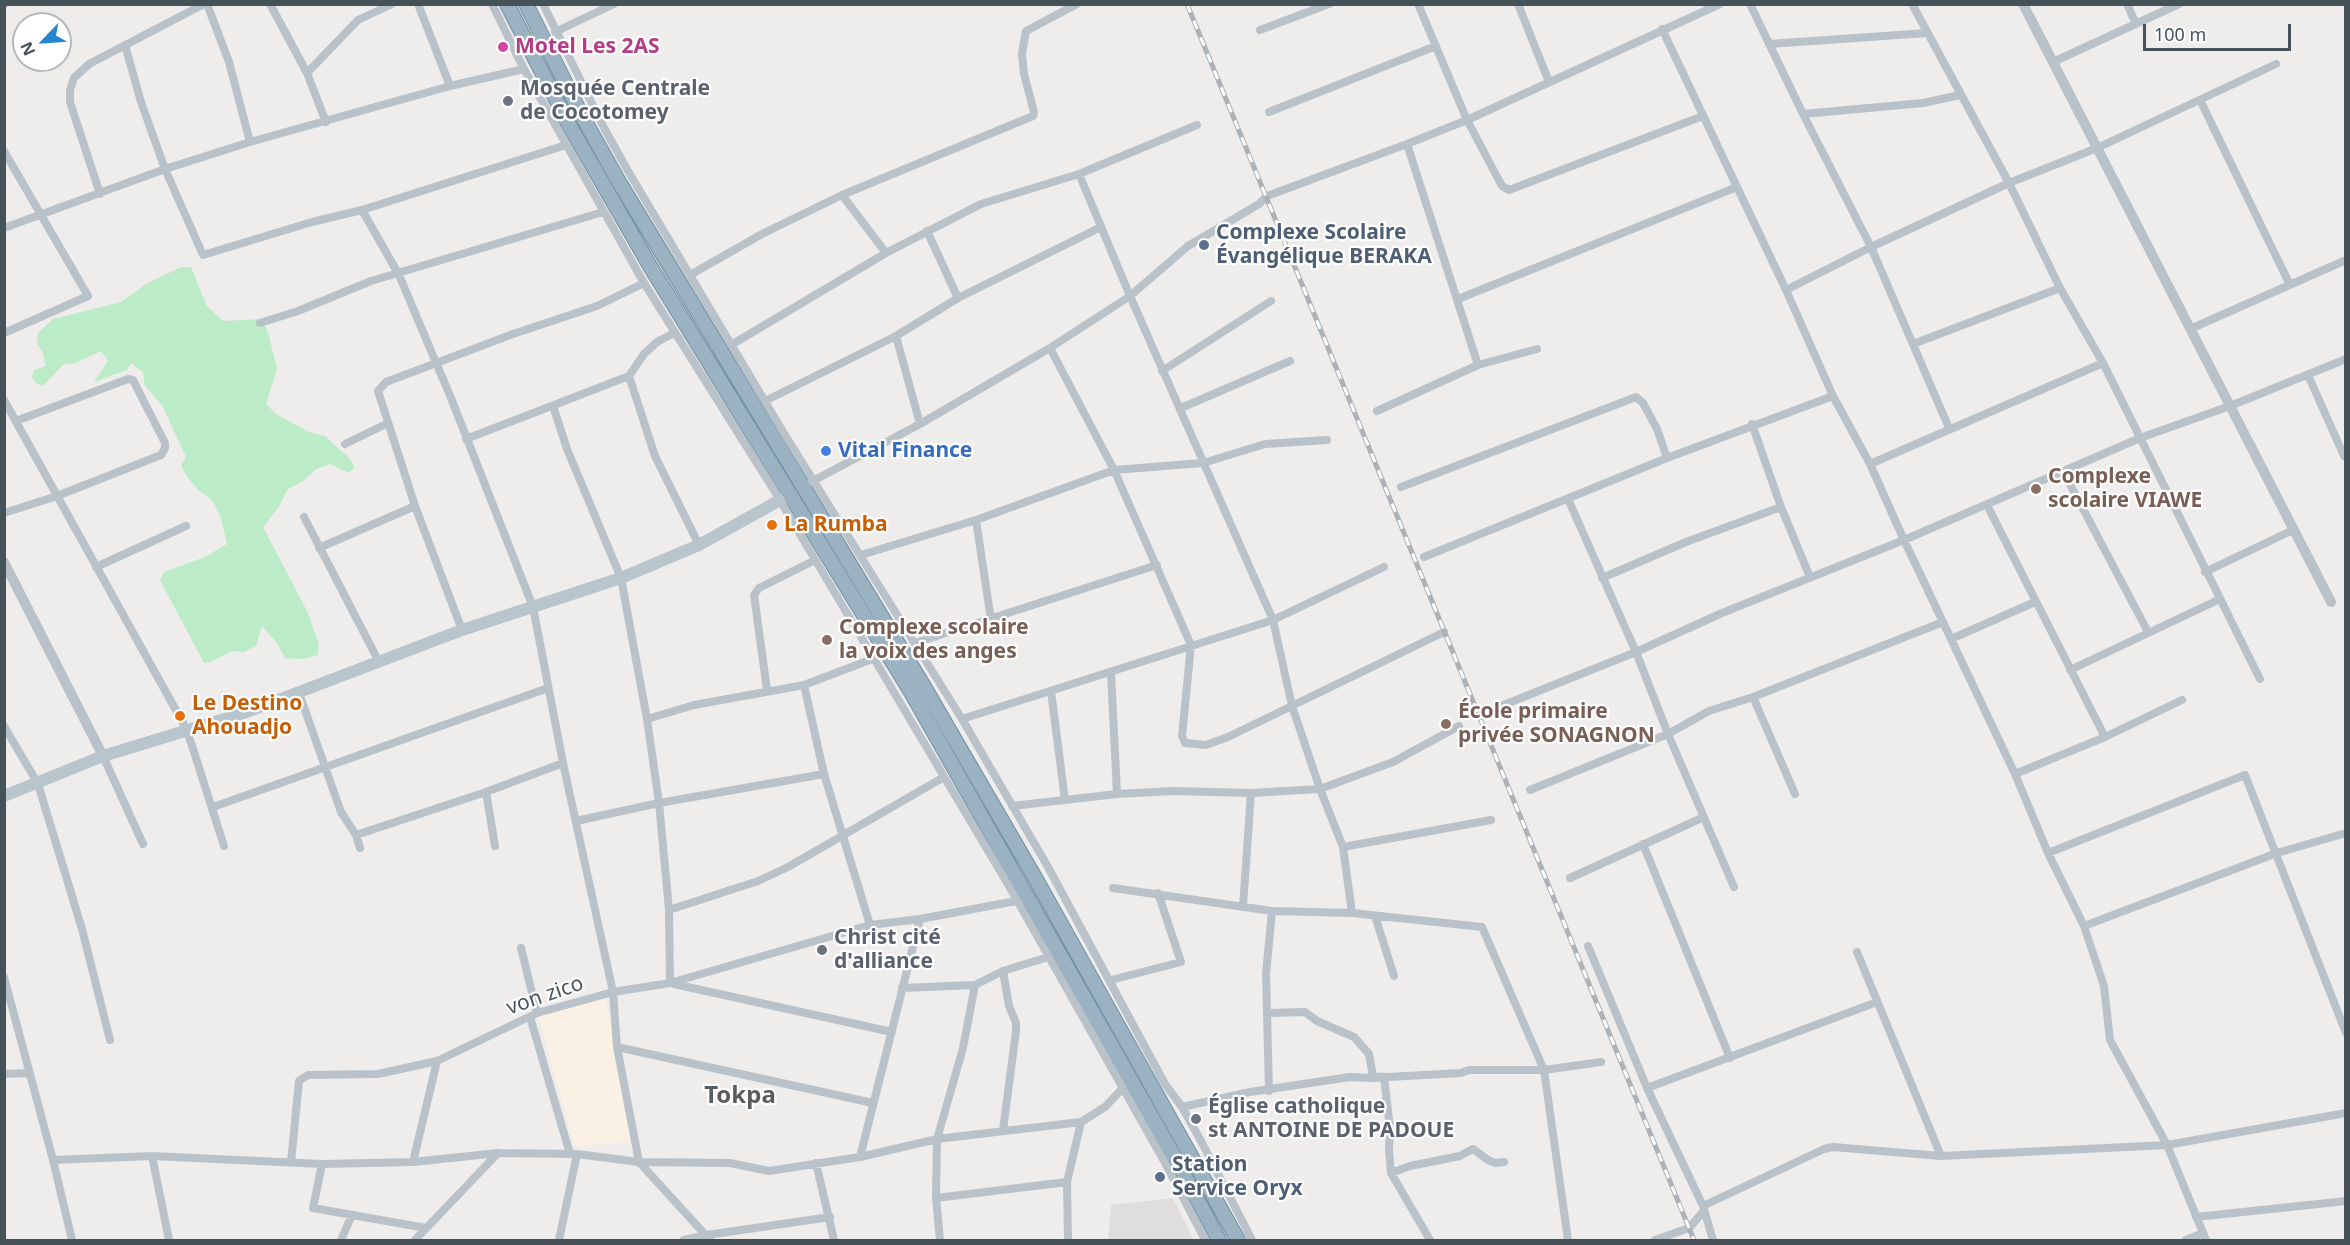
<!DOCTYPE html>
<meta charset="utf-8">
<style>
body{margin:0}
#map{position:relative;width:2350px;height:1245px;overflow:hidden;background:#efecec;font-family:"Noto Sans",sans-serif}
canvas{display:block}
.frame{position:absolute;inset:0;border:6px solid #455258;pointer-events:none}
.north{position:absolute;left:12px;top:12px;width:60px;height:60px;box-sizing:border-box;background:#fff;border:2px solid #b5babc;border-radius:50%;rotate:245deg;font-size:16px;font-weight:700;line-height:24px;text-align:center;color:#455258}
.north::after{content:'';display:block;margin:auto;width:21px;height:27px;background:#2387d2;clip-path:polygon(50% 0,100% 100%,50% 72%,0 100%)}
.scale{position:absolute;left:2143px;top:24px;width:148px;height:27px;box-sizing:border-box;border:3px solid #455258;border-top:0;padding-left:8px;font-size:18px;line-height:21px;white-space:nowrap;color:#455258;-webkit-text-stroke:4px #fff;paint-order:stroke}
</style>
<div id="map">
<canvas width="2350" height="1245"></canvas>
<div class="frame"></div>
<div class="north">N</div>
<div class="scale">100 m</div>
</div>
<script>
const c = document.querySelector('canvas').getContext('2d');
c.lineJoin = 'round';
function fill(path, color) { c.fillStyle = color; c.fill(path, 'evenodd'); }
const toPath = rows => new Path2D(rows.map(r => 'M' + r).join(''));
function stroke(path, color, width, dash) { c.strokeStyle = color; c.lineWidth = width; c.lineCap = dash ? 'butt' : 'round'; c.setLineDash(dash || []); c.stroke(path); }
function label(font, color, halo, rows, align = 'center') {
  c.font = font + ' "Noto Sans",sans-serif'; c.lineWidth = 4.5; c.setLineDash([]); c.textBaseline = 'middle'; c.strokeStyle = halo; c.fillStyle = color; for (const [text, x, y, turn = 0] of rows) {
    c.save(); c.translate(x, y); c.rotate((+turn || 0) * Math.PI / 180); c.textAlign = isNaN(turn) ? turn : align; if (halo) c.strokeText(text, 0, 0); c.fillText(text, 0, 0); c.restore();
  }
}
fill(toPath([
 [605,996,633,1141,575,1147,538,1016]
]), '#faf1e4');
fill(toPath([
 [1173,1198,1194,1240,1108,1240,1111,1205]
]), '#e0dddd');
fill(toPath([
 [181,267,191,267,207,306,223,321,262,319,269,336,277,369,266,404,276,414,309,432,325,436,341,451,348,456,355,467,349,473,330,464,316,469,302,482,288,489,278,508,263,527,307,611,319,644,318,655,303,659,285,658,276,642,262,626,256,646,244,652,232,651,210,662,204,663,160,580,164,572,205,557,227,544,221,518,212,500,198,490,186,475,181,465,186,457,162,405,145,386,143,372,131,363,127,370,94,382,108,361,101,351,76,363,64,364,43,386,36,383,32,377,34,370,46,366,42,351,37,344,38,333,53,319,121,302,146,284]
]), '#bbebc7');
const trunk = toPath([
 [507,4,568,123,650,266,911,692,1174,1156,1219,1240],
 [526,4,582,116,619,182,923,685,1033,874,1238,1240]
]);
stroke(trunk, '#7191a4', 16);
stroke(toPath([
 [207,4,229,62,250,142],
 [270,4,307,73,326,122],
 [418,4,450,86],
 [492,4,524,69,644,283,772,487,1009,886,1164,1161,1205,1240],
 [543,4,604,128,628,171,785,435,962,719,1048,867,1165,1084,1182,1107,1201,1141,1252,1240],
 [1418,4,1467,120,1502,186,1509,190,1703,116],
 [1518,4,1549,82],
 [1750,4,1803,114,1871,247,1949,428],
 [1912,4,2009,183,2060,288,2103,363,2260,679],
 [2127,4,2136,24],
 [4,5,5,4],
 [1662,29,1786,290,1833,396,1870,464,1904,540,2015,774,2048,853,2084,926,2104,986,2110,1040,2167,1145,2206,1240],
 [1260,30,1329,4],
 [555,32,614,4],
 [1769,44,1927,33],
 [125,45,141,102,165,169,203,255,312,222,362,210,566,145],
 [2053,62,2179,4],
 [307,73,358,20,392,4],
 [2200,100,2290,285],
 [1269,112,1436,46],
 [1803,114,1923,103,1960,95],
 [1407,144,1478,365],
 [4,151,88,296,4,333],
 [1079,174,1130,296,1273,620,1292,706,1320,789,1343,847,1352,913],
 [100,194,70,102,70,90,74,78,89,64,204,4],
 [842,195,886,253],
 [362,210,399,275,451,398,533,607,563,763,613,992,617,1047,639,1162,710,1240],
 [4,228,165,169,250,142,450,86,524,69],
 [927,231,958,298],
 [690,275,762,234,842,195,1033,116,1034,112,1024,74,1022,53,1026,31,1077,4],
 [1786,290,1871,247,2009,183,2097,148,2276,64],
 [1458,299,1737,187],
 [260,323,298,311,371,281,603,212],
 [2190,329,2346,260],
 [896,336,920,424],
 [1913,344,2060,288],
 [731,345,886,253,981,204,1079,174,1197,125],
 [1050,348,1114,470,1191,645,1182,736,1185,743,1206,745,1228,737,1444,632],
 [1162,371,1271,301],
 [2308,375,2344,456],
 [629,376,655,456,699,545],
 [4,400,187,730,224,846],
 [765,401,896,336,958,298,1101,227],
 [553,406,567,449,621,578,647,719,659,803,669,910,670,983],
 [1181,408,1290,361],
 [1377,411,1478,365,1537,349],
 [1752,424,1781,507,1810,577],
 [466,439,629,376,644,354,657,342,674,333],
 [345,444,388,423],
 [1870,464,2103,363],
 [2063,471,2148,632],
 [811,482,920,424,1050,348,1130,296,1188,246,1259,204,1267,196,1407,144,1467,120,1720,4],
 [1401,487,1636,397,1643,403,1657,429,1667,458],
 [1568,499,1636,652,1668,734,1734,887],
 [1987,505,2105,737],
 [4,513,57,496,161,455,165,448,165,443,133,380,128,379,16,421],
 [304,517,378,660],
 [976,520,991,620],
 [319,548,415,506],
 [861,555,976,520,1114,470,1203,463,1265,444,1327,440],
 [1424,557,1667,458,1833,396],
 [96,567,186,526],
 [2205,572,2293,530],
 [1602,578,1686,542,1781,507],
 [462,630,415,506,378,391,386,382,513,334,597,306,644,283],
 [1951,639,2035,602],
 [915,643,1157,565],
 [2070,670,2220,599],
 [1111,673,1117,794],
 [804,685,824,774,870,925],
 [767,690,754,595,759,588,815,560],
 [1051,691,1065,800],
 [299,693,341,812,356,835,360,848],
 [1753,697,1795,794],
 [1496,708,1636,652,1722,613,1904,540,2140,438,2230,406,2346,359],
 [647,719,694,705,804,685,875,658],
 [962,719,1273,620,1384,567],
 [4,726,38,784,82,929,110,1040],
 [103,756,143,844],
 [2015,774,2105,737,2182,700],
 [1530,790,1668,734,1709,711,1753,697,1943,622],
 [486,792,495,846],
 [1012,806,1117,794,1174,791,1251,793,1320,789,1393,762,1459,726],
 [213,807,548,688],
 [576,821,659,803,824,774],
 [356,835,486,792,563,763],
 [1643,844,1730,1058],
 [1343,847,1491,820],
 [2048,853,2245,775,2346,1033],
 [1570,878,1704,817],
 [1113,888,1272,911,1352,913,1482,927,1544,1070,1568,1240],
 [1243,906,1251,793],
 [669,910,758,881,788,867,944,777],
 [1375,916,1394,976],
 [2084,926,2277,853,2346,833],
 [1588,946,1647,1088,1703,1206,1713,1240],
 [521,948,537,1013],
 [1857,952,1941,1156],
 [4,977,53,1160,72,1240],
 [1111,980,1181,962,1158,893],
 [674,984,892,1032],
 [902,988,975,985,1003,971,1048,957],
 [1269,1013,1305,1012,1317,1021,1354,1037,1369,1054,1373,1076,1384,1077,1390,1128,1389,1149,1391,1173,1430,1240],
 [530,1017,570,1154],
 [617,1047,873,1103],
 [4,1074,29,1073],
 [1647,1088,1877,1002],
 [1269,1091,1266,974,1272,911],
 [1182,1107,1250,1092,1350,1077,1370,1078,1461,1073,1469,1070,1544,1070,1601,1062],
 [1003,1130,1016,1031,1016,1023,1009,1006,1003,971],
 [152,1156,169,1240],
 [860,1157,920,919],
 [53,1160,152,1156,322,1164,413,1162,498,1153,577,1154,639,1162,730,1163,769,1171,860,1157,937,1139,1081,1122,1105,1107,1122,1089],
 [291,1162,299,1081,308,1075,378,1074,437,1061,537,1013,613,992,670,983,870,925,920,919,1016,901],
 [413,1162,437,1061],
 [816,1163,834,1240],
 [322,1164,313,1208,426,1228],
 [1391,1173,1410,1166,1460,1156,1473,1149,1488,1160,1495,1163,1504,1162],
 [936,1198,1067,1182],
 [1703,1206,1824,1149,1833,1147,1941,1156,2167,1145,2346,1113],
 [2196,1217,2346,1201],
 [341,1240,352,1215],
 [415,1240,498,1153],
 [559,1240,577,1154],
 [684,1240,707,1235,830,1217],
 [940,1240,936,1198,937,1139,963,1048,975,985],
 [1068,1240,1067,1182,1081,1122],
 [1655,1240,1689,1228,1703,1212],
 [2186,1240,2203,1233]
]), '#b8c2c8', 8);
stroke(toPath([
 [2023,4,2331,602],
 [4,562,103,756]
]), '#b8c2c8', 10);
stroke(toPath([
 [4,796,103,756,244,713,462,630,621,578,699,545,791,494]
]), '#b8c5cd', 12);
stroke(trunk, '#9ab2c2', 14);
const rail = toPath([
 [1187,4,1694,1240]
]);
stroke(rail, '#aeb2b6', 5);
stroke(rail, '#fff', 3, [9]);
for (const [x, y, r, color] of [
 [503,47,6,"#d1479c"],
 [508,101,6,"#6b7280"],
 [1204,245,6,"#5c6f8a"],
 [826,451,6,"#3f7fe0"],
 [2036,489,6,"#8d6e63"],
 [772,525,6,"#e8710a"],
 [827,640,6,"#8d6e63"],
 [180,716,6,"#e8710a"],
 [1446,724,6,"#8d6e63"],
 [822,950,6,"#6b7280"],
 [1196,1119,6,"#6b7280"],
 [1160,1177,6,"#5c6f8a"]
]) { const dot = new Path2D(); dot.arc(x, y, r, 0, 2 * Math.PI); c.fillStyle = color; c.fill(dot); stroke(dot, '#fff', 2); }
label('bold 21px', '#b23c85', '#fff', [
 ["Motel Les 2AS",515,47]
], 'left');
label('bold 21px', '#5b616d', '#fff', [
 ["Mosquée Centrale",520,89],
 ["de Cocotomey",520,113],
 ["Christ cité",834,938],
 ["d'alliance",834,962],
 ["Église catholique",1208,1107],
 ["st ANTOINE DE PADOUE",1208,1131]
], 'left');
label('bold 21px', '#4e5e75', '#fff', [
 ["Complexe Scolaire",1216,233],
 ["Évangélique BERAKA",1216,257],
 ["Station",1172,1165],
 ["Service Oryx",1172,1189]
], 'left');
label('bold 21px', '#366cbe', '#fff', [
 ["Vital Finance",838,451]
], 'left');
label('bold 21px', '#785e54', '#fff', [
 ["Complexe",2048,477],
 ["scolaire VIAWE",2048,501],
 ["Complexe scolaire",839,628],
 ["la voix des anges",839,652],
 ["École primaire",1458,712],
 ["privée SONAGNON",1458,736]
], 'left');
label('bold 21px', '#c56008', '#fff', [
 ["La Rumba",784,525],
 ["Le Destino",192,704],
 ["Ahouadjo",192,728]
], 'left');
label('21px', '#455258', '#fff', [
 ["von zico",545,996,-19]
]);
label('bold 24px', '#595d60', '#fff', [
 ["Tokpa",740,1096]
]);
</script>
